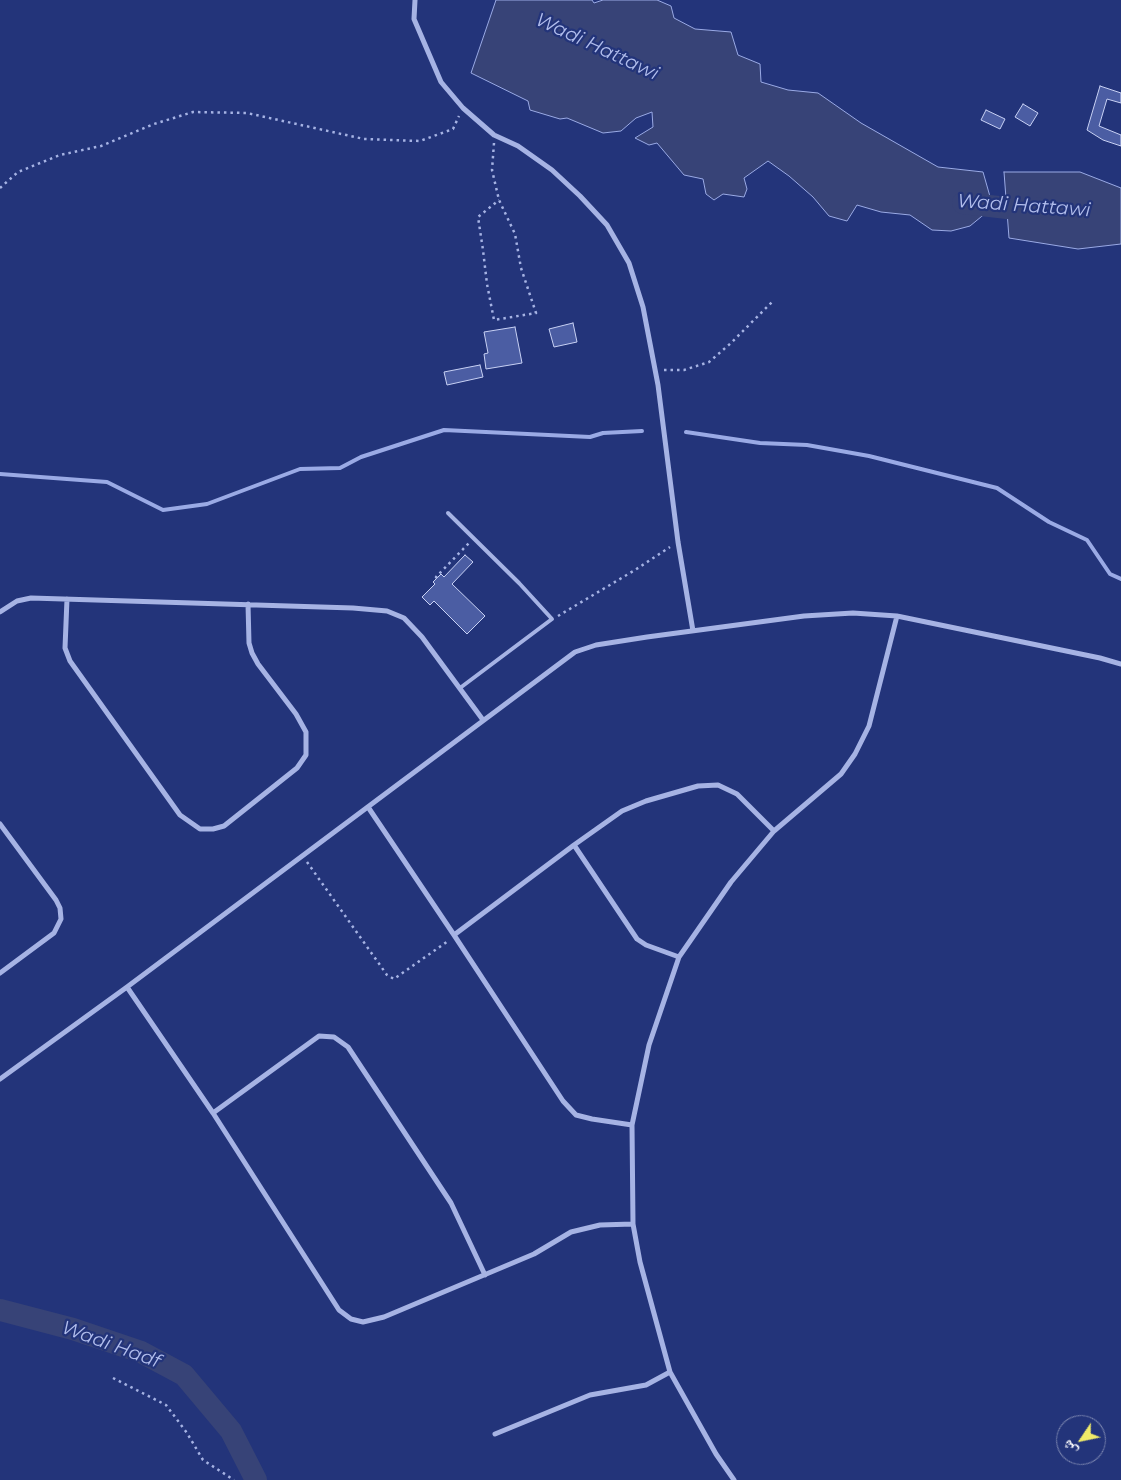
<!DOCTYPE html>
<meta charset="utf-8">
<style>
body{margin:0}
#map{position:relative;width:1121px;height:1480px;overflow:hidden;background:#23347a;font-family:Montserrat,"Noto Naskh Arabic",sans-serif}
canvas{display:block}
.north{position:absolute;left:1056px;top:1415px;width:50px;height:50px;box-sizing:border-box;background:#23347a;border:1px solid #7b85af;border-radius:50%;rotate:236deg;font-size:14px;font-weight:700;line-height:20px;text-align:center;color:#fff}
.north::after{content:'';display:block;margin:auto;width:18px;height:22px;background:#efea69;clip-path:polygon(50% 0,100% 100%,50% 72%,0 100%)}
</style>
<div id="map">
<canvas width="1121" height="1480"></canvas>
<div class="north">ش</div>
</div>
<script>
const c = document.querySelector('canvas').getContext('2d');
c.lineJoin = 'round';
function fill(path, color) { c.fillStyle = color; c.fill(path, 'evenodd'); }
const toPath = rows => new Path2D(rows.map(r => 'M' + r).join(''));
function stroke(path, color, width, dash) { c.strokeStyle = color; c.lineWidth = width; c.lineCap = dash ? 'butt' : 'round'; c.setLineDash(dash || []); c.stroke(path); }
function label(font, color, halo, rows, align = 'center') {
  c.font = font + ' Montserrat,sans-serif'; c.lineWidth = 4.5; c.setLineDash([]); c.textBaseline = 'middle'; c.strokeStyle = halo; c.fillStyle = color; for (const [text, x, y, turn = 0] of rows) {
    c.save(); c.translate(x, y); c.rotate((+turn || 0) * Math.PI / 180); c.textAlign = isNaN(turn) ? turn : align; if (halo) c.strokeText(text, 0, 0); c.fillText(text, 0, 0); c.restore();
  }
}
const water = toPath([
 [496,0,592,0,594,3,603,0,657,0,671,6,674,18,695,29,731,32,738,55,760,64,761,82,788,90,818,93,861,123,938,167,983,172,993,207,970,226,951,231,932,230,910,215,881,212,857,205,847,221,829,216,813,197,789,176,768,161,744,178,747,189,744,197,723,194,714,200,706,194,703,179,684,175,657,143,649,145,635,138,653,127,652,112,636,118,621,131,603,133,567,118,560,119,530,110,528,101,471,73,496,0],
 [1004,172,1080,172,1121,188,1121,244,1078,249,1009,238,1004,172]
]);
fill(water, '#374377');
stroke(water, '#9aaae5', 1);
stroke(toPath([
 [686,432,760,443,807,445,869,456,997,488,1049,522,1087,540,1110,574,1121,579],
 [0,474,107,482,163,510,207,504,300,469,340,468,361,457,444,430,590,437,603,433,642,431]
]), '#9aaae5', 4);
stroke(toPath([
 [963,203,1007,208,1036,208],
 [0,1310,73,1329,141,1352,184,1375,231,1431,256,1480]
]), '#374377', 22);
const building = toPath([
 [1100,86,1121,93,1121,103,1107,99,1099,126,1121,135,1121,146,1103,140,1087,130,1100,86],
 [1023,104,1038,113,1030,126,1015,117,1023,104],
 [986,110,1005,119,1000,129,981,120,986,110],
 [573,323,577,342,554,347,549,329,573,323],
 [515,327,522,363,486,369,484,354,488,353,484,332,515,327],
 [480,365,483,377,447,385,444,372,480,365],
 [465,555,473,562,452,584,485,616,467,634,434,601,430,605,422,597,435,584,433,582,441,574,444,577,465,555]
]);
fill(building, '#4b5da3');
stroke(building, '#c8d1f4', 1);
stroke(toPath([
 [494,143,492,170,499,200,515,234,521,268,536,313,494,320,487,284,483,250,478,217,499,200],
 [0,188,18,172,60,155,101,146,154,124,193,112,247,113,364,139,420,141,453,129,459,116],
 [664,370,684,370,709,362,731,343,773,301],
 [437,578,436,577,469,543],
 [558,616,635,570,670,547],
 [307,862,387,975,394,979,448,941],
 [113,1378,166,1405,187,1433,203,1460,234,1480]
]), '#a6b3e4', 2.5, [2.5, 4]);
stroke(toPath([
 [448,513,519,583,552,619,460,688]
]), '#a6b3e4', 4);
stroke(toPath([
 [415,0,414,19,441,82,463,108,494,135,518,146,552,170,580,196,607,225,629,263,643,307,658,385,678,542,693,631],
 [67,599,65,648,70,661,180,815,200,829,213,829,224,826,297,768,306,755,306,732,296,714,258,664,252,653,249,643,248,604],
 [0,612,17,601,31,598,353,608,387,611,404,618,422,637,483,720],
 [368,807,454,935,563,1101,576,1115,592,1119,632,1125],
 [0,824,56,900,60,908,61,919,54,933,0,973],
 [574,845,637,939,646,945,679,957],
 [454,935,574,845,622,811,646,801,698,786,718,785,737,794,774,831],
 [127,987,213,1113,339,1310,351,1319,363,1322,384,1317,534,1254,571,1232,600,1225,633,1224],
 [0,1079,127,987,575,652,596,645,647,637,804,616,853,613,897,616,1100,658,1121,664],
 [213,1113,319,1036,334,1037,348,1047,451,1203,485,1275],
 [495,1434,590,1395,646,1385,670,1372],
 [734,1480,716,1454,670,1372,640,1262,633,1224,632,1125,649,1045,679,957,731,882,774,831,841,774,855,754,869,726,897,616]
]), '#a6b3e4', 5);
label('italic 19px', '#b1bdec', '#23347a', [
 ["Wadi Hattawi",597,47,25],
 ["Wadi Hattawi",1024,206,4],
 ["Wadi Hadf",111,1345,20]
]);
</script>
